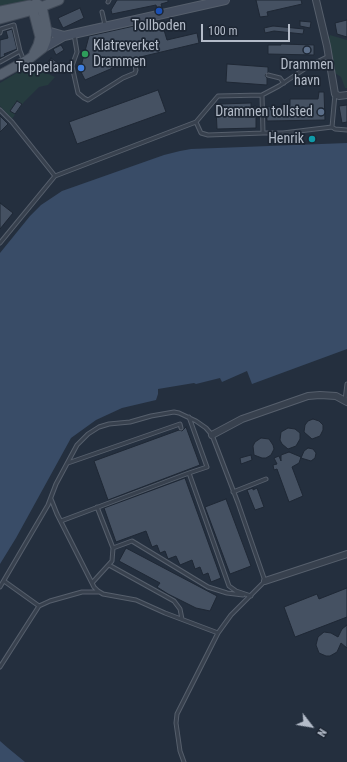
<!DOCTYPE html>
<style>
body{margin:0}
#map{position:relative;width:347px;height:762px;overflow:hidden;background:#242f3e;font-family:"Roboto Condensed",sans-serif}
canvas{display:block}
.north{position:absolute;left:291px;top:706px;width:40px;height:40px;-webkit-text-stroke:3px #1d2633;paint-order:stroke;rotate:121deg;font-size:11px;font-weight:700;line-height:16px;text-align:center;color:#b4bcc9}
.north::after{content:'';display:block;margin:auto;width:14px;height:18px;background:#b4bcc9;clip-path:polygon(50% 0,100% 100%,50% 72%,0 100%)}
.scale{position:absolute;left:201px;top:24px;width:89px;height:18px;box-sizing:border-box;border:2px solid #b4bcc9;border-top:0;padding-left:5px;font-size:12px;line-height:14px;white-space:nowrap;color:#b4bcc9;-webkit-text-stroke:3px #1d2633;paint-order:stroke}
</style>
<div id="map">
<canvas width="347" height="762"></canvas>
<div class="north">N</div>
<div class="scale">100 m</div>
</div>
<script>
const c = document.querySelector('canvas').getContext('2d');
c.lineJoin = 'round';
function fill(path, color) { c.fillStyle = color; c.fill(path, 'evenodd'); }
const toPath = rows => new Path2D(rows.map(r => 'M' + r).join(''));
function stroke(path, color, width, dash) { c.strokeStyle = color; c.lineWidth = width; c.lineCap = dash ? 'butt' : 'round'; c.setLineDash(dash || []); c.stroke(path); }
function label(font, color, halo, rows, align = 'center') {
  c.font = font + ' "Roboto Condensed",sans-serif'; c.lineWidth = 3.5; c.setLineDash([]); c.textBaseline = 'middle'; c.strokeStyle = halo; c.fillStyle = color; for (const [text, x, y, turn = 0] of rows) {
    c.save(); c.translate(x, y); c.rotate((+turn || 0) * Math.PI / 180); c.textAlign = isNaN(turn) ? turn : align; if (halo) c.strokeText(text, 0, 0); c.fillText(text, 0, 0); c.restore();
  }
}
fill(toPath([
 [0,0,32,0,0,7],
 [330,35,347,40,347,88,345,88,341,77,332,71,327,43],
 [33,63,39,70,55,77,48,85,39,87,24,102,12,119,0,106,0,83]
]), '#263c3f');
fill(toPath([
 [347,143,347,349,252,384,247,371,222,382,220,378,196,384,194,383,158,389,158,394,156,400,122,408,96,420,71,438,16,538,0,564,0,253,30,216,41,205,62,191,164,155,180,151,191,149],
 [0,741,8,748,25,762,0,762]
]), '#394c67');
const building = toPath([
 [117,0,168,0,168,2,161,4,162,8,157,9,156,5,112,14,111,10,117,0],
 [256,0,301,0,302,4,267,12,268,16,260,17,256,0],
 [80,8,84,18,63,28,58,18,80,8],
 [161,20,167,40,197,33,199,43,136,58,85,80,80,70,89,36,161,20],
 [347,20,347,37,337,34,335,23,347,20],
 [300,21,311,22,310,28,300,26,300,21],
 [273,26,304,29,303,34,274,31,265,33,264,28,273,26],
 [12,29,17,49,4,54,5,56,0,58,0,40,8,38,6,31,12,29],
 [281,44,314,45,314,55,268,54,268,45,281,45,281,44],
 [61,45,64,50,56,55,53,49,61,45],
 [51,58,58,63,52,72,45,66,51,58],
 [227,64,268,67,268,72,265,75,267,78,267,85,226,82,227,64],
 [158,90,166,112,77,144,69,122,158,90],
 [319,92,324,92,325,120,267,121,266,107,290,106,290,99,318,99,319,92],
 [17,101,22,104,15,114,10,111,17,101],
 [251,103,251,107,256,106,256,128,217,129,216,108,220,108,220,104,251,103],
 [347,105,347,122,342,123,339,106,347,105],
 [0,116,8,124,0,132,0,116],
 [0,203,13,213,0,229,0,203],
 [313,419,319,421,323,425,323,430,320,436,312,439,304,432,305,425,308,421,313,419],
 [186,427,200,465,108,500,94,461,179,430,182,431,186,427],
 [288,428,295,429,300,433,300,439,296,446,288,449,282,444,280,440,281,432,288,428],
 [261,438,269,439,273,445,274,449,271,455,266,458,262,458,254,455,253,446,255,442,261,438],
 [308,448,313,449,316,453,315,458,311,461,301,458,304,451,308,448],
 [289,452,301,457,299,463,292,467,303,496,289,502,277,469,274,470,273,465,277,464,274,458,279,456,281,461,281,455,289,452],
 [251,455,252,460,241,464,240,458,251,455],
 [185,478,221,578,211,582,208,573,203,575,200,567,195,569,192,560,180,565,176,556,168,559,165,551,160,553,157,545,152,547,146,531,116,542,104,508,185,478],
 [253,488,253,490,257,488,264,507,255,510,247,490,253,488],
 [226,499,251,566,230,574,205,507,226,499],
 [126,548,217,596,210,611,196,608,168,594,157,587,160,583,119,561,126,548],
 [347,588,347,617,295,637,284,607,317,594,319,599,347,588],
 [347,625,347,648,341,643,337,652,330,656,326,656,319,653,316,645,318,637,324,632,331,633,338,637,342,629,347,625]
]);
fill(building, '#455162');
stroke(building, '#1f2835', 1);
const lane = toPath([
 [108,2,109,0],
 [102,12,105,25],
 [0,33,1,29,14,25,20,51],
 [74,34,77,52,72,66,78,93,84,98,88,100,123,78,135,73,136,70,134,62],
 [0,62,20,51,24,61],
 [268,75,280,78,284,83],
 [262,95,263,133,283,133,332,127,335,94],
 [0,110,12,122,55,176],
 [196,122,201,133,208,135,263,133],
 [332,127,335,129,347,130],
 [0,243,55,176,196,122,218,96,262,95,279,86,309,66,329,56],
 [345,400,347,384],
 [189,417,207,467,189,473,229,586,236,591,251,596],
 [68,463,180,424,181,428],
 [233,492,266,479],
 [51,499,57,514,94,587,98,591,103,594,136,600,165,613,218,633],
 [61,521,189,473],
 [113,548,132,541,208,587,227,593,243,595],
 [109,565,174,601,180,609,182,619],
 [4,581,39,606],
 [92,583,112,561,113,548,97,507],
 [0,587,48,505,56,484,77,445,88,434,99,427,109,424,130,422,151,416,174,412,179,413,196,421,206,428,212,435,238,503,265,581,231,615,218,633,177,714,176,723,180,751,184,762],
 [0,667,39,606,50,601,82,592,99,592]
]);
const street = toPath([
 [316,0,327,46,335,94,339,96,347,95],
 [212,435,242,419,308,396,320,395,336,396,347,402],
 [265,581,347,554]
]);
const secondary = toPath([
 [43,34,47,31,64,36],
 [43,48,64,36,225,0]
]);
const primary = toPath([
 [0,11,30,5],
 [0,19,33,10,59,0],
 [34,53,38,45,40,37,33,10,35,6],
 [0,75,29,59,43,48,46,40,47,31,42,7,36,3]
]);
stroke(lane, '#565f6c', 5);
stroke(street, '#565f6c', 8);
stroke(secondary, '#565f6c', 10);
stroke(primary, '#414a57', 11);
stroke(lane, '#38414e', 3);
stroke(street, '#38414e', 6);
stroke(secondary, '#465061', 8);
stroke(primary, '#56606e', 9);
for (const [x, y, r, color] of [
 [159,11,4,"#1a4fb4"],
 [307,50,4,"#5c6f8a"],
 [85,54,4,"#2e9e5b"],
 [81,68,4,"#3f7fe0"],
 [321,112,4,"#5c6f8a"],
 [312,139,4,"#0f9aa8"]
]) { const dot = new Path2D(); dot.arc(x, y, r, 0, 2 * Math.PI); c.fillStyle = color; c.fill(dot); stroke(dot, '#1d2633', 1.5); }
label('14px', '#b4bcc9', '#1d2633', [
 ["Tollboden",159,26,"center"],
 ["Klatreverket",93,46,"left"],
 ["Drammen",93,62,"left"],
 ["Drammen",307,65,"center"],
 ["havn",307,81,"center"],
 ["Teppeland",73,68],
 ["Drammen tollsted",313,112],
 ["Henrik",304,139]
], 'right');
</script>
